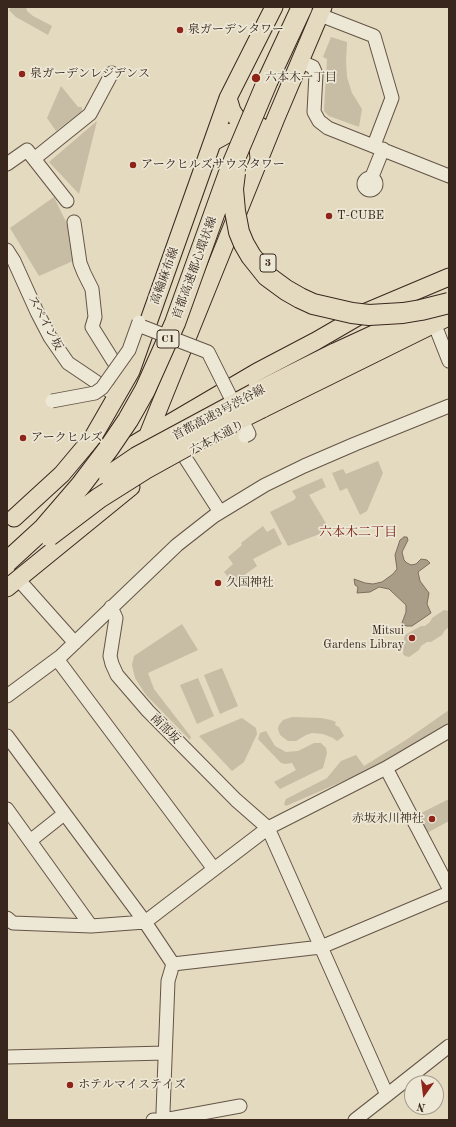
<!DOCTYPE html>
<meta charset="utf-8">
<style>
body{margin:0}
#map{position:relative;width:456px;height:1127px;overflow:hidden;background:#e4dabf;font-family:"Old Standard TT",serif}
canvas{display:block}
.frame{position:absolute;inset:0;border:8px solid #39271e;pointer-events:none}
.north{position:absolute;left:404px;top:1075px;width:40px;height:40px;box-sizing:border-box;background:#ede7d5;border:1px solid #a59a8c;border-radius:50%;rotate:194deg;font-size:11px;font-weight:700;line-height:16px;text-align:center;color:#39271e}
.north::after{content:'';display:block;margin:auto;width:14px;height:18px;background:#8f2418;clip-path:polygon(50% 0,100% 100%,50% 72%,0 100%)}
</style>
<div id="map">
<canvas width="456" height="1127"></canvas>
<div class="frame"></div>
<div class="north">N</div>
</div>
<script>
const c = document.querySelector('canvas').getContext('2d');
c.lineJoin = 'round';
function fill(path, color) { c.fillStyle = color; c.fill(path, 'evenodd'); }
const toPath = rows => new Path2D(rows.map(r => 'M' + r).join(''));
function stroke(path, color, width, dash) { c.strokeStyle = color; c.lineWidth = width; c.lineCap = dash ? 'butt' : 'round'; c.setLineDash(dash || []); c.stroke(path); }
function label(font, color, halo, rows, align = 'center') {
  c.font = font + ' "Old Standard TT","Noto Serif JP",serif'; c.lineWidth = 3.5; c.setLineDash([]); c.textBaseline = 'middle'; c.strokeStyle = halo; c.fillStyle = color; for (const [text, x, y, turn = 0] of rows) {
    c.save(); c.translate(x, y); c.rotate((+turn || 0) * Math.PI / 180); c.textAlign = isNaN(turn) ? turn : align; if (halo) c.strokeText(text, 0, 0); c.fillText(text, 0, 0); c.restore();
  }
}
fill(toPath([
 [11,7,26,7,27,11,33,16,52,26,48,35,16,17,9,10],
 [331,37,347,42,346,61,347,77,352,93,362,109,359,127,329,116,324,111,327,59,323,57],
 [61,86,78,107,82,107,82,111,56,131,47,118],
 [97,121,79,194,49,162],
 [54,197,67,224,73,261,39,276,10,228],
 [378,461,383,473,367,511,360,515,347,488,340,491,332,473,343,469,346,474],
 [322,478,326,487,309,495,330,530,288,546,270,512,294,500,296,497,292,491],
 [263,526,267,532,274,528,282,544,253,559,257,566,233,583,224,572,233,564,228,557,242,545,241,543],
 [444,610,449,611,449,627,445,630,442,635,431,642,427,642,421,646,419,650,409,657,405,656,403,654,404,638,405,635,421,626,425,626,430,622,432,618],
 [182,624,198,650,148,673,154,689,191,737,190,740,146,695,135,678,132,665,134,656],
 [222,668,238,706,220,714,204,675],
 [198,678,214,716,197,724,180,685],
 [449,710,449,723,387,762,286,806,284,804,286,799,327,778,341,761,356,755,364,766,406,740],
 [292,717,321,718,331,720,336,722,335,725,339,727,344,736,337,741,333,738,323,734,312,733,306,735,296,741,288,741,280,735,278,729,279,725,283,720],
 [242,718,256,728,257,734,244,762,232,771,199,736],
 [266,731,275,746,286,752,298,751,314,743,321,743,326,748,327,753,323,768,280,789,274,782,296,770,292,763,285,764,281,763,258,739,260,733],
 [449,799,449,821,425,834,415,816]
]), '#c7bca4');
const water = toPath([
 [404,537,407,537,408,540,402,552,404,560,407,563,411,565,416,564,421,559,427,560,430,563,418,572,420,581,429,593,427,604,431,613,412,626,407,626,403,625,402,623,406,612,406,605,389,589,379,587,370,592,357,593,358,587,355,585,354,579,365,583,373,584,382,582,393,574,397,569,395,555,400,540,404,537]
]);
fill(water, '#aa9d88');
stroke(water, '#7d6e5e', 1);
const minor = toPath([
 [320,15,374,36,392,98,374,145],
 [299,61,313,67,316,74,314,112,319,121,328,128,449,176],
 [34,159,90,114,112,73],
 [7,164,27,150,67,201],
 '364 184a6 6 0 1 1 12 0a6 6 0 1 1-12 0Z',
 [371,179,383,149],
 [74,222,80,263,84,273,92,289,95,317,92,327,122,375],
 [7,250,14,261,37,312,50,337,68,363,117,396],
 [436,328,449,361],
 [184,456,220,512],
 [18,579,75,643],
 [57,659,214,869],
 [7,696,61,656,177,545,214,516,265,485,304,466,355,444,449,406],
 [7,736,145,922,173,964,321,947,268,828,236,800,148,711,117,675,112,664,110,656,116,618,111,607],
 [386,768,449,888],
 [7,809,91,926],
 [30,841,64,814],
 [7,918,13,923,91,926,145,922,268,828,386,768,449,731],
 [7,1057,165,1053],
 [387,1095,449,1046],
 [153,1120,164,1120,240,1106],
 [164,1120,163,1112,168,981,173,964],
 [355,1120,387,1095,321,947,449,893]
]);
const major = toPath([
 [228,98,232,111,238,120,248,125,257,127,260,126],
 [213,142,231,132,244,133,252,137,258,147,259,159],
 [137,462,276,118,323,7],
 [96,467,148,436,257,372,316,341,366,312,449,277],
 [14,518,62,474,93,437,131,371,228,98,274,7],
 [7,588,131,487]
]);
const highway = toPath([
 [268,80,302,7],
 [254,394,336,353,425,312],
 [261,408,449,315]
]);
stroke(minor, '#645446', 15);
stroke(major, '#39271e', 19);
stroke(highway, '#39271e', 22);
stroke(minor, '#ede7d5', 13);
stroke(major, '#e4dabf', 17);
stroke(highway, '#e4dabf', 20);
const minorBridge = toPath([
 [138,325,208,352,249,434,245,436],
 [52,401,95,393,102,388,129,350,139,322]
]);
const highwayBridge = toPath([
 [235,173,233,189,235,211,239,232,244,244,251,256,267,276,286,290,300,298,313,304,352,313,369,315,403,313,421,310,449,303],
 [109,476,137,457,254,394],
 [49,536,99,498,145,469,201,438,261,408],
 [7,562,44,528,81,485,109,448,128,420,145,390,175,323,230,170,268,80]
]);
stroke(minorBridge, '#645446', 15, []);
stroke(highwayBridge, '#39271e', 22, []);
stroke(minorBridge, '#ede7d5', 13);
stroke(highwayBridge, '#e4dabf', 20);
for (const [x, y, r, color] of [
 [180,30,4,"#8f2418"],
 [22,74,4,"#8f2418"],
 [256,78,5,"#8f2418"],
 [133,165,4,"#8f2418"],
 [329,216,4,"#8f2418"],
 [23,438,4,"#8f2418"],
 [218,583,4,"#8f2418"],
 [412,638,4,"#8f2418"],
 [432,819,4,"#8f2418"],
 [70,1085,4,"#8f2418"]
]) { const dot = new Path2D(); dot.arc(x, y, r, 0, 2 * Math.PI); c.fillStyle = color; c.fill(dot); stroke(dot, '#ede7d5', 1.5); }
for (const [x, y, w] of [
 [268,263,16],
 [168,339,22]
]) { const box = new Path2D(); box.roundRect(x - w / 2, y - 9, w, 18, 3); c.fillStyle = '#ede7d5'; c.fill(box); stroke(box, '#39271e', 1); }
label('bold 11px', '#39271e', null, [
 ["3",268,263],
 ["C1",168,339]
]);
label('12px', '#39271e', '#ede7d5', [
 ["泉ガーデンタワー",188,30],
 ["泉ガーデンレジデンス",30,74],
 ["六本木一丁目",265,78],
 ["アークヒルズサウスタワー",141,165],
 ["T-CUBE",337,216],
 ["アークヒルズ",31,438],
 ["久国神社",226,583],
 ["Mitsui",404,631,"right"],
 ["Gardens Libray",404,645,"right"],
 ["赤坂氷川神社",424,819,"right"],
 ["ホテルマイステイズ",78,1085]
], 'left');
label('12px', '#39271e', '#ede7d5', [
 ["首都高速都心環状線",195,268,-70],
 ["高輪麻布線",165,276,-70],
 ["スペイン坂",45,323,62],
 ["首都高速3号渋谷線",219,413,-28],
 ["六本木通り",217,438,-28],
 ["南部坂",165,729,45]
]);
label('13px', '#7a1f14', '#ede7d5', [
 ["六本木二丁目",358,533]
]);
</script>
